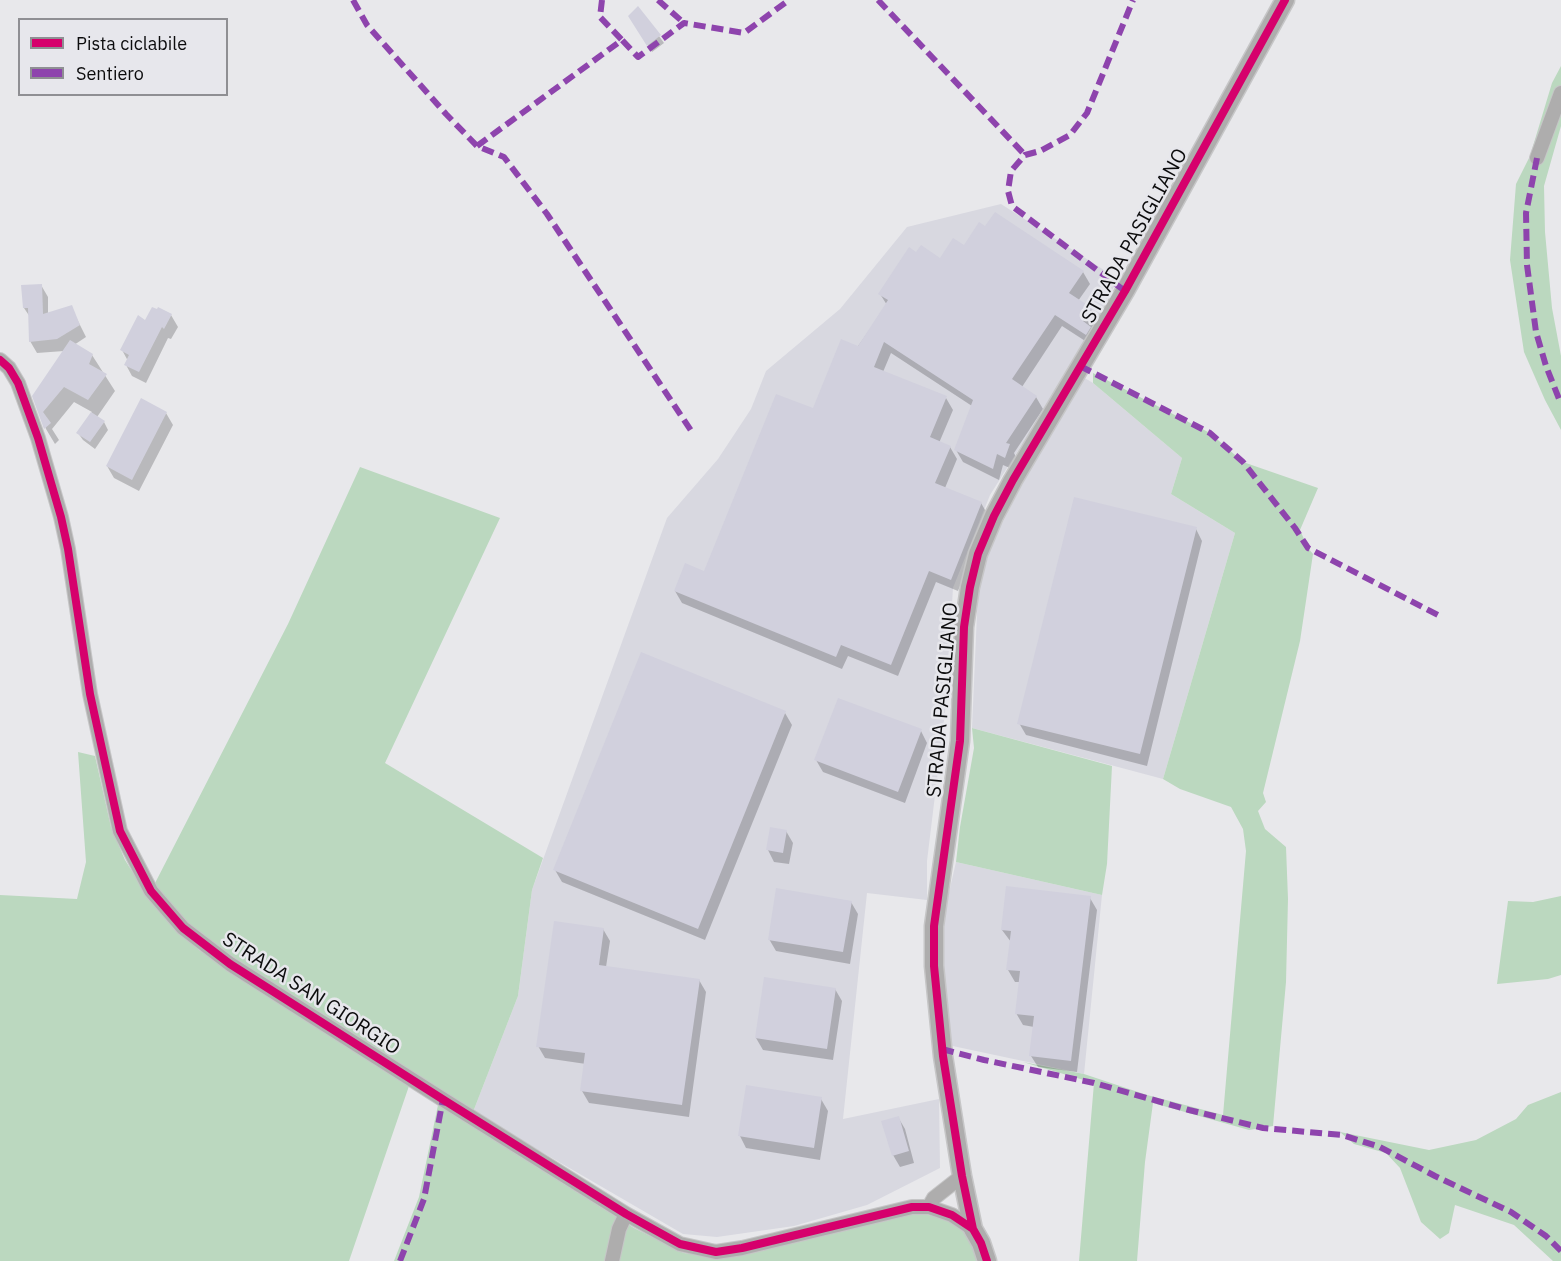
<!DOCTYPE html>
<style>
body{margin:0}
#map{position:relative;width:1561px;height:1261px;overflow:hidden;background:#e8e8eb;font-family:"IBM Plex Sans",sans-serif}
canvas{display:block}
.legend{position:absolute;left:18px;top:18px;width:210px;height:78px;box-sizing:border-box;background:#e7e7ec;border:2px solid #8f8f93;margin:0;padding:8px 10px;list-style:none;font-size:18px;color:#0c0c0d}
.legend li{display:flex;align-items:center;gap:12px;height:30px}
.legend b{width:30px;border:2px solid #8f8f93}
</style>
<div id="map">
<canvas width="1561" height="1261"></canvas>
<ul class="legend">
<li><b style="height:8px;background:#d6006c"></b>Pista ciclabile</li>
<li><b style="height:8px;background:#8e44ad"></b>Sentiero</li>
</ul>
</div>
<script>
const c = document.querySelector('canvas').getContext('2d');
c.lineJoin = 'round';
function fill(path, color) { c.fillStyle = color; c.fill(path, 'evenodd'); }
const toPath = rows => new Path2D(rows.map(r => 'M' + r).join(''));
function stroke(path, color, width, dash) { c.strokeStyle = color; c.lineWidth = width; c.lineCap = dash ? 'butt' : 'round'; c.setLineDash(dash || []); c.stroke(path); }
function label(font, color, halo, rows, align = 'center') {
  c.font = font + ' "IBM Plex Sans",sans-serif'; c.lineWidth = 5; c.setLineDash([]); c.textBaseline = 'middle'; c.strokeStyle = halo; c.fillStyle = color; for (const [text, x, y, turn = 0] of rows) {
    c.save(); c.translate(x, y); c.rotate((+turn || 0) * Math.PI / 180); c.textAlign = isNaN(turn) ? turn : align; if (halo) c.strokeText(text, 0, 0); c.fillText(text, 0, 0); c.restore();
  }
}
fill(toPath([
 [1001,204,1118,279,1072,365,990,495,953,588,945,713,927,861,927,900,867,893,843,1119,939,1099,940,1168,867,1205,794,1226,717,1237,683,1234,473,1112,518,996,532,890,667,518,718,459,751,409,766,371,840,309,907,227],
 [1083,377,1093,383,1182,458,1171,494,1235,533,1163,779,972,728,978,591,992,543,1029,471],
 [956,862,1102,895,1084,1074,948,1045,940,964,942,923]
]), '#d8d8e0');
fill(toPath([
 [1561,66,1561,126,1544,186,1545,232,1552,308,1561,356,1561,430,1545,400,1524,352,1510,260,1516,184,1530,156,1552,83],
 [1093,373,1210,433,1243,462,1318,488,1300,530,1308,548,1313,554,1300,641,1263,793,1266,802,1258,811,1265,829,1286,847,1288,899,1286,982,1273,1126,1249,1130,1153,1103,1145,1162,1137,1261,1079,1261,1094,1083,1023,1062,1084,1074,1147,1095,1223,1115,1246,851,1243,829,1231,807,1180,789,1163,779,1235,533,1171,494,1182,458,1093,383],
 [360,467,500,518,385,763,543,858,532,890,518,996,473,1112,319,1015,182,924,152,889,288,624],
 [972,728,1112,766,1107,864,1102,895,956,862,960,827,974,748],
 [78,752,95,756,111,827,125,860,147,895,171,925,199,950,409,1086,349,1261,0,1261,0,895,77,899,86,862],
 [1561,896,1561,975,1548,979,1497,984,1508,901,1533,902],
 [1561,1092,1561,1261,1553,1261,1514,1225,1455,1205,1449,1233,1440,1239,1421,1222,1400,1168,1386,1153,1354,1144,1340,1132,1429,1150,1476,1140,1516,1119,1528,1105],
 [438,1105,634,1228,684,1253,717,1257,759,1251,918,1213,949,1219,974,1236,981,1261,394,1261,419,1197]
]), '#bbd8bf');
fill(toPath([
 [630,16,659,36,664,43,652,52],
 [964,247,1083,272,1090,284,1078,301,1091,309,1098,321,1093,346,1062,326,1022,387,1036,397,1043,409,1014,453,1016,457,1012,469,1003,465,999,480,963,462,956,450,972,406,891,353,883,372,946,398,953,410,939,443,950,447,957,459,945,488,981,503,988,515,958,591,936,582,898,676,848,656,842,669,682,603,675,591,705,573,813,410,887,305,880,294,917,254,941,260],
 [41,285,48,297,48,314,71,307,86,337,74,345,92,355,115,391,97,417,104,422,108,430,95,449,83,440,78,433,92,412,74,402,52,429,59,440,55,444,46,429,34,396,64,351,37,353,30,341,30,317,24,308],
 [159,309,171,315,178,327,171,339,168,338,146,383,132,376,126,365,128,361,122,350],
 [166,413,173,425,139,491,114,478,107,466],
 [1196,529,1202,541,1147,766,1026,735,1019,723],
 [785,713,792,725,705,940,562,882,555,870],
 [921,731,927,743,905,803,823,772,816,760],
 [786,831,793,843,789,864,774,862,768,850],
 [1090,898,1097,910,1077,1072,1038,1067,1031,1056,1034,1027,1023,1025,1016,1013,1020,982,1015,982,1008,970,1011,942,1002,930],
 [851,902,858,914,850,964,776,951,769,939],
 [603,929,610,941,606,967,699,980,706,992,689,1117,589,1103,582,1091,586,1064,545,1058,538,1046],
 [835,989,842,1001,833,1060,763,1050,756,1038],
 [821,1099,828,1111,820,1160,746,1148,740,1136],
 [898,1117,905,1129,914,1163,900,1167,893,1155]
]), '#0003');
fill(toPath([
 [638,6,661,35,647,46,628,16],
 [995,212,1084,271,1069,293,1092,308,1083,321,1091,327,1086,335,1055,315,1012,379,1037,396,1006,443,1010,444,1005,458,997,454,993,469,954,450,973,400,884,342,874,367,947,396,930,437,951,446,935,483,982,502,951,580,929,571,891,665,841,645,836,657,674,591,685,563,704,571,776,394,813,408,841,339,858,346,888,300,878,294,909,247,916,252,921,245,940,258,953,238,964,245,979,222,985,226],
 [42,284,43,314,72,305,80,325,57,339,29,342,28,308,23,308,21,285],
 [152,307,157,309,158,307,172,314,164,329,162,327,139,372,124,365,129,355,120,350,138,315,145,320],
 [70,340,93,354,89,364,107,374,88,400,64,387,43,412,51,423,44,429,32,396],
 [141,398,167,412,132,480,106,466],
 [91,412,105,421,90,442,76,433],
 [1074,497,1197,527,1140,754,1017,724],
 [641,652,786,711,698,929,553,870],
 [838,698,922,729,898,792,814,760],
 [770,827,787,830,783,853,766,850],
 [1006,886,1091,896,1071,1061,1029,1056,1034,1016,1015,1014,1020,971,1006,970,1011,931,1001,930],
 [776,888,852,901,843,952,768,940],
 [554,921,604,928,599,965,700,979,682,1105,580,1091,585,1053,536,1047],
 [764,977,836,988,827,1049,755,1038],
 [746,1085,822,1097,814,1148,738,1136],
 [899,1116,909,1151,892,1156,881,1121]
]), '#d1d0dd');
const minor = toPath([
 [1537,158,1561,93],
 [0,360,9,368,18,383,38,438,61,517,68,549,90,694,120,831,151,891,183,928,230,964,447,1102,626,1214,680,1244,716,1252,742,1248,912,1207,929,1207,952,1215,973,1229],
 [929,1207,934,1198,962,1176],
 [612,1261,619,1229,626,1214]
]);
const tertiary = toPath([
 [987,1261,981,1243,973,1229,962,1176,943,1056,934,966,934,926,960,741,964,627,970,587,978,554,994,516,1013,480,1125,291,1285,0]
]);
stroke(minor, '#c6c6c7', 16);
stroke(tertiary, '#c6c6c7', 21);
stroke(minor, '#aeadad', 14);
stroke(tertiary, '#aeadad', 18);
stroke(toPath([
 [353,0,367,25,446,114,477,146,504,157,547,214,692,432],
 [602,0,600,17,622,40],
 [658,0,684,23],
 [878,0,1025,155],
 [477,146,622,40,638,57,684,23,744,33,789,0],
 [1537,158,1526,213,1527,265,1536,332,1546,366,1561,404],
 [1125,291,1012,206,1008,191,1011,171,1025,155,1040,151,1070,135,1087,113,1133,0],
 [1080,366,1210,433,1243,462,1295,528,1308,548,1438,615],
 [942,1049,984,1060,1094,1083,1189,1110,1263,1128,1342,1135,1380,1147,1435,1176,1511,1212,1546,1236,1561,1251],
 [400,1261,424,1199,443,1099]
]), '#8e44ad', 6, [12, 6]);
stroke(toPath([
 [0,360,9,368,18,383,38,438,61,517,68,549,90,694,120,831,151,891,183,928,230,964,447,1102,626,1214,680,1244,716,1252,742,1248,912,1207,929,1207,952,1215,973,1229],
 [987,1261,981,1243,973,1229,962,1176,943,1056,934,966,934,926,960,741,964,627,970,587,978,554,994,516,1013,480,1125,291,1285,0]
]), '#d6006c', 8);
label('20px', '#0c0c0d', '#e7e7ec', [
 ["STRADA PASIGLIANO",1135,236,-61],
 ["STRADA PASIGLIANO",943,700,-85],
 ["STRADA SAN GIORGIO",311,994,33]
]);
</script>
